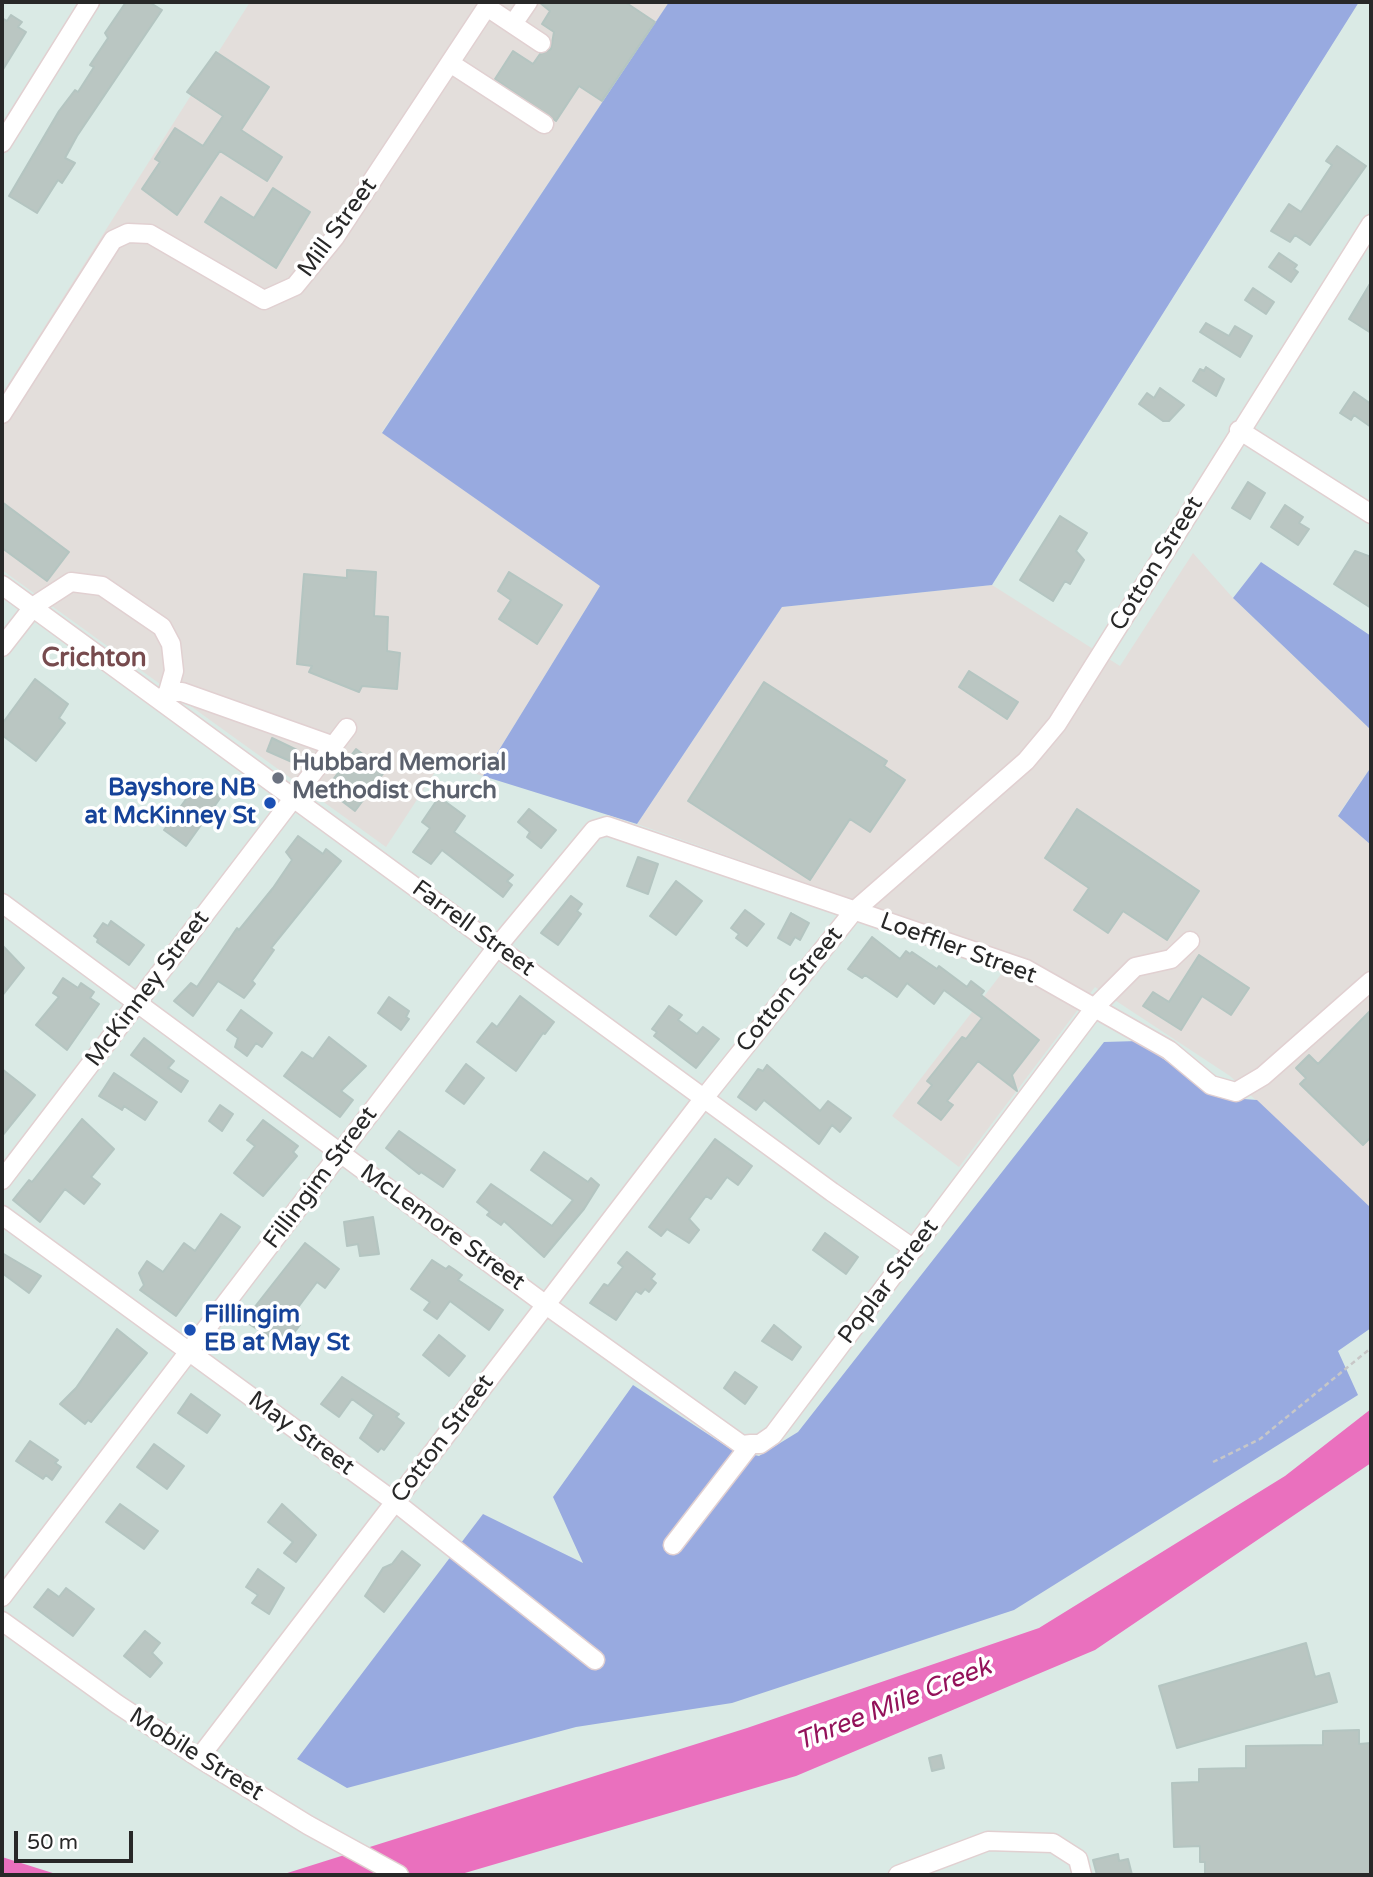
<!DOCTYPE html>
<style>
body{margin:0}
#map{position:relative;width:1373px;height:1877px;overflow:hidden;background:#daeae5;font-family:"Varela Round",sans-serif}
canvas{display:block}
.frame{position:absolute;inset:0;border:4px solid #282828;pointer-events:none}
.scale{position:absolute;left:14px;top:1831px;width:119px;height:32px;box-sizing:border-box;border:4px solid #282828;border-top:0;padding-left:9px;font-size:21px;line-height:24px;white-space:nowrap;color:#282828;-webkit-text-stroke:5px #fff;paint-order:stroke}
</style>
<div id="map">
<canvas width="1373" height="1877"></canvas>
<div class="frame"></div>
<div class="scale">50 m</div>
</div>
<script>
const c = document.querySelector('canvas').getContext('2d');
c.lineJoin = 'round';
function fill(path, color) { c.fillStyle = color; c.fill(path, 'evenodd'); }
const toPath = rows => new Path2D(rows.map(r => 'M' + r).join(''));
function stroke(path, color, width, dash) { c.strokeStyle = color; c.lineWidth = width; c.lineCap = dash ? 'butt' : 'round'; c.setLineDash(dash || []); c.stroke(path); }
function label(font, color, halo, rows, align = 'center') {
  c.font = font + ' "Varela Round",sans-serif'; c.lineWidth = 7; c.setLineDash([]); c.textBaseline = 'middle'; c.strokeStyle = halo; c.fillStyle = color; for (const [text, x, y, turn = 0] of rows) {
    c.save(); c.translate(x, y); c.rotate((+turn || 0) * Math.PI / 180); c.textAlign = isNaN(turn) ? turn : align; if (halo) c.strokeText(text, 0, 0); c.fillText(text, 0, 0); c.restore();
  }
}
fill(toPath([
 [250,2,669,2,382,432,600,586,483,776,441,763,386,847,2,570,2,394],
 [1193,553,1233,598,1371,730,1371,767,1338,815,1371,845,1371,1208,1230,1076,1095,987,959,1167,892,1116,1015,956,637,824,782,607,992,585,1120,666]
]), '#e3dedb');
fill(toPath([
 [669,2,1359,2,992,585,782,607,637,824,483,776,600,586,382,433],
 [1261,562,1371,636,1371,730,1233,598],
 [1371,767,1371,845,1338,816],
 [1138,1041,1217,1097,1257,1100,1371,1208,1371,1328,1338,1351,1358,1395,1014,1610,732,1703,576,1727,347,1788,297,1759,483,1514,583,1563,553,1497,633,1385,732,1450,759,1456,798,1432,1104,1042]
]), '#98aae0');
fill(toPath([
 [1371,1409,1371,1463,1095,1650,796,1776,458,1875,281,1875,747,1728,1039,1628,1285,1476],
 [2,1857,59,1875,2,1875]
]), '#ea70be');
const building = toPath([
 [126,2,149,2,162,10,77,136,65,158,75,163,62,183,58,180,37,213,9,196,59,111,75,90,78,92,94,67,90,65,108,38,105,33,126,2],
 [539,2,625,2,655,22,602,101,579,86,556,121,495,79,513,51,533,64,540,54,551,49,554,32,542,24,550,11,539,2],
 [11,15,22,22,18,27,26,32,2,71,2,18,7,21,11,15],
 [216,52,269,87,241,130,282,157,267,181,220,151,177,215,142,189,160,162,155,159,175,128,203,146,223,116,187,92,216,52],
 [1337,146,1366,166,1310,245,1295,235,1290,242,1271,231,1289,204,1301,212,1332,165,1326,161,1337,146],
 [273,188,310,212,276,268,205,222,221,197,254,218,273,188],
 [1279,253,1297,265,1294,269,1298,272,1291,282,1269,267,1279,253],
 [1371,282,1371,333,1349,319,1371,282],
 [1253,288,1274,302,1266,314,1245,300,1253,288],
 [1206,323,1229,336,1235,326,1252,336,1240,357,1200,332,1206,323],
 [1206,367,1224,379,1216,396,1193,381,1200,369,1204,371,1206,367],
 [1160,388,1184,405,1169,421,1163,421,1139,404,1147,393,1154,398,1160,388],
 [1354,392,1371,404,1371,427,1354,415,1351,420,1340,413,1354,392],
 [1248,482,1265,493,1250,519,1232,508,1248,482],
 [2,502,69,552,47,581,2,548,2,502],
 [1285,505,1303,517,1299,523,1309,529,1298,545,1271,527,1285,505],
 [1060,516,1087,533,1076,551,1084,560,1070,584,1065,581,1053,601,1020,580,1060,516],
 [1355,551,1371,557,1371,608,1334,584,1355,551],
 [347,570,376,572,374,616,388,617,387,651,400,653,397,689,362,686,359,692,309,672,312,666,297,664,304,574,347,578,347,570],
 [509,572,562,605,537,644,499,619,511,600,498,591,509,572],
 [969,671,1018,702,1007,719,959,687,969,671],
 [35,679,68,704,59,718,65,723,36,761,2,735,2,724,35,679],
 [764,682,887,761,884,766,905,780,870,832,850,819,810,880,688,801,764,682],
 [272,738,297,750,292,762,267,751,272,738],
 [356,749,385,771,355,811,326,789,356,749],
 [199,781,221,797,186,846,164,830,199,781],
 [439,797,465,816,454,832,513,875,507,881,512,885,503,897,442,850,431,864,413,852,430,828,422,822,439,797],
 [529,809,556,830,541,848,527,837,530,832,518,822,529,809],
 [1077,809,1199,891,1167,940,1123,911,1108,933,1074,910,1089,888,1045,858,1077,809],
 [298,836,323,854,326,849,341,861,271,948,274,950,252,981,255,984,244,998,218,981,193,1016,174,1001,191,983,197,987,237,928,239,930,273,888,292,860,286,852,298,836],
 [638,857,658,864,648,894,627,886,638,857],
 [676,881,702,901,676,935,650,916,676,881],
 [571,896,582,904,577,911,581,914,558,945,541,933,571,896],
 [745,910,764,924,747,946,736,938,739,934,731,928,745,910],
 [791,913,809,923,800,940,795,937,790,945,778,938,791,913],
 [111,921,144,945,129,965,97,942,98,939,94,936,103,923,108,926,111,921],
 [872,937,900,959,906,951,910,954,912,952,937,969,939,966,967,987,971,981,984,991,981,995,1039,1040,1012,1075,1017,1091,978,1061,947,1101,953,1105,941,1120,918,1103,932,1085,927,1081,962,1037,966,1039,982,1018,944,990,934,1004,907,983,897,997,865,975,862,978,848,969,872,937],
 [2,945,24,968,2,996,2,945],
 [1199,955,1249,988,1231,1015,1202,996,1181,1030,1143,1006,1153,992,1169,1002,1199,955],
 [63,978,78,988,81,983,94,992,90,998,99,1004,67,1050,36,1025,59,997,53,993,63,978],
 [520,996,554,1022,545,1034,543,1033,516,1071,477,1042,492,1023,497,1027,520,996],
 [389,997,409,1011,406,1017,409,1019,401,1030,378,1013,389,997],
 [669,1006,682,1015,678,1020,697,1034,703,1027,719,1039,696,1068,654,1036,657,1032,652,1029,669,1006],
 [241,1010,272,1033,262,1047,256,1043,247,1056,235,1047,238,1038,227,1030,241,1010],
 [1371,1010,1371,1137,1363,1145,1300,1084,1306,1078,1296,1068,1309,1055,1318,1064,1371,1010],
 [329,1037,366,1066,341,1091,353,1100,340,1117,284,1076,302,1052,313,1059,329,1037],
 [144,1038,174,1061,168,1068,188,1081,181,1092,131,1055,144,1038],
 [466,1064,484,1078,464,1104,446,1091,466,1064],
 [767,1065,820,1111,828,1101,851,1118,840,1132,832,1125,819,1144,764,1100,756,1110,738,1097,758,1069,763,1071,767,1065],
 [2,1069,35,1095,2,1136,2,1069],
 [114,1073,157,1102,145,1120,124,1106,122,1110,99,1096,114,1073],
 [220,1105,233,1114,222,1131,209,1121,220,1105],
 [82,1119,114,1149,91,1177,100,1184,84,1204,65,1189,40,1222,13,1200,29,1180,32,1182,82,1119],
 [263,1120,298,1146,293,1152,297,1156,263,1196,234,1173,255,1146,247,1140,263,1120],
 [399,1131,455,1170,443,1187,421,1172,419,1174,386,1148,399,1131],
 [715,1139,752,1166,738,1185,727,1177,711,1199,706,1196,689,1219,699,1230,689,1243,667,1229,661,1236,649,1227,715,1139],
 [544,1152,588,1182,591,1178,599,1185,584,1209,544,1257,504,1221,501,1225,487,1215,490,1212,477,1202,491,1184,552,1226,573,1200,531,1170,544,1152],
 [221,1214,240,1227,176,1316,140,1290,144,1285,139,1273,147,1261,163,1272,184,1243,195,1251,221,1214],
 [373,1217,379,1254,360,1256,358,1244,347,1246,344,1222,373,1217],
 [825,1233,858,1257,846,1274,813,1250,825,1233],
 [305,1243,339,1269,325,1288,317,1282,290,1318,300,1325,284,1346,249,1324,255,1316,250,1313,305,1243],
 [627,1252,655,1274,651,1279,656,1283,649,1292,645,1289,641,1294,636,1291,616,1320,590,1303,604,1284,608,1286,623,1267,618,1263,627,1252],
 [2,1253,41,1276,29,1293,2,1273,2,1253],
 [432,1260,446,1269,449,1266,455,1270,462,1275,458,1280,503,1310,489,1330,450,1301,437,1319,424,1310,430,1302,411,1289,432,1260],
 [774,1325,801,1347,792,1360,762,1341,774,1325],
 [117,1329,147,1353,91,1422,88,1420,85,1424,60,1404,76,1388,117,1329],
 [439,1335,465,1356,449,1376,423,1355,439,1335],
 [735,1372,757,1387,745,1404,724,1388,735,1372],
 [342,1377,399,1414,396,1417,404,1423,384,1450,381,1448,378,1452,360,1438,374,1415,352,1399,339,1417,321,1404,342,1377],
 [191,1394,220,1415,207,1433,178,1413,191,1394],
 [30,1441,58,1460,55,1463,61,1467,52,1480,46,1475,43,1479,16,1461,30,1441],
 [154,1444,184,1466,167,1489,137,1467,154,1444],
 [120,1504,158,1531,144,1549,106,1522,120,1504],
 [282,1504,316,1535,296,1562,284,1553,293,1542,268,1522,282,1504],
 [402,1551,420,1565,384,1612,365,1596,383,1568,392,1564,402,1551],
 [258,1569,284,1588,269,1614,252,1603,258,1595,246,1587,258,1569],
 [66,1588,94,1609,73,1636,34,1607,48,1589,59,1597,66,1588],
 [145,1631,160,1643,152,1653,162,1663,150,1677,124,1656,145,1631],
 [1306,1643,1315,1677,1329,1673,1337,1702,1177,1748,1159,1686,1306,1643],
 [1359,1730,1359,1744,1371,1743,1371,1875,1205,1875,1205,1862,1200,1862,1200,1846,1174,1847,1172,1783,1199,1782,1199,1769,1246,1768,1246,1746,1323,1745,1323,1731,1359,1730],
 [941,1755,944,1768,932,1771,929,1758,941,1755],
 [1118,1854,1119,1861,1128,1859,1132,1875,1097,1875,1093,1860,1118,1854]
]);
fill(building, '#bac6c2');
stroke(building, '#b4c5c1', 2);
const minor = toPath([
 [487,7,541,43],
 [513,24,528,2],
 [450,63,544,124],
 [2,143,90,2],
 [2,414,113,240,128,233,150,234,264,300,295,286,335,237,490,2],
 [1239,430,1371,514],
 [2,585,832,1192,914,1249],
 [2,647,34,606,71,582,102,586,162,627,171,644,174,671,168,692,162,700],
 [168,692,182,692,334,746],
 [2,903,546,1305,742,1445,751,1444],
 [2,1180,347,728],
 [2,1215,395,1502,595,1660],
 [673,1545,751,1444,760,1444,773,1435,1096,1006,1135,967,1171,959,1190,941],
 [2,1597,497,947,594,830,607,826,1026,969,1169,1050,1211,1085,1236,1092,1263,1076,1371,981],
 [2,1621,117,1704,199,1758,308,1825,399,1875],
 [199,1758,704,1098,853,912,1026,761,1057,724,1371,224],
 [898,1875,988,1841,1053,1843,1078,1859,1082,1875]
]);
stroke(minor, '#e1d0d1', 21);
stroke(toPath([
 [1213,1462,1260,1439,1371,1348]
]), '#c7c7c7', 2.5, [5, 3.5]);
stroke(minor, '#fff', 18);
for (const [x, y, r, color] of [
 [278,778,7,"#6b7280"],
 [270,803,7,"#1a4fb4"],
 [190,1330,7,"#1a4fb4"]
]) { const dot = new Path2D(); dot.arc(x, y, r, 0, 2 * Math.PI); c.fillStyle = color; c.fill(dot); stroke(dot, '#fff', 2.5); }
label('24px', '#282828', '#fff', [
 ["Mill Street",338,228,-54],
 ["Cotton Street",1157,564,-58],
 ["Farrell Street",473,929,36],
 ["Loeffler Street",958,949,20],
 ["McKinney Street",148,989,-53],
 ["Cotton Street",790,990,-51],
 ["Fillingim Street",321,1178,-53],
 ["McLemore Street",442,1228,36],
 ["Poplar Street",889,1282,-53],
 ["May Street",301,1434,36],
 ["Cotton Street",443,1439,-53],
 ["Mobile Street",196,1755,32]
]);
label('bold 24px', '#5b616d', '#fff', [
 ["Hubbard Memorial",292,764],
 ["Methodist Church",292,792]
], 'left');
label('bold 24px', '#164399', '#fff', [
 ["Bayshore NB",256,789],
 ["at McKinney St",256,817],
 ["Fillingim",204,1316,"left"],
 ["EB at May St",204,1344,"left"]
], 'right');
label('bold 26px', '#774b4e', '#fff', [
 ["Crichton",94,659]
]);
label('italic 26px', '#93125a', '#fff', [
 ["Three Mile Creek",894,1705,-22]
]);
</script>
